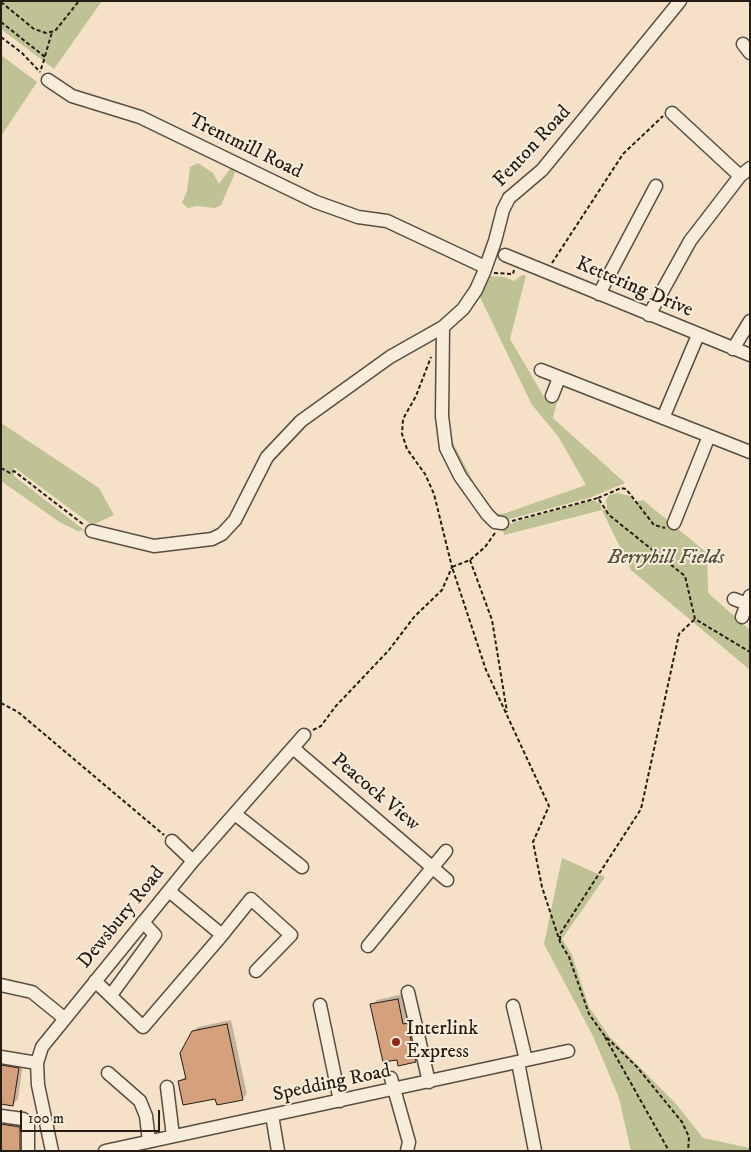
<!DOCTYPE html>
<style>
body{margin:0}
#map{position:relative;width:751px;height:1152px;overflow:hidden;background:#f4e1c7;font-family:"IM FELL DW Pica",serif}
canvas{display:block}
.frame{position:absolute;inset:0;border:2px solid #251d14;pointer-events:none}
.scale{position:absolute;left:20px;top:1110px;width:140px;height:22px;box-sizing:border-box;border:2px solid #251d14;border-top:0;padding-left:6px;font-size:15px;line-height:18px;white-space:nowrap;color:#251d14;-webkit-text-stroke:4px #f8ecdb;paint-order:stroke}
</style>
<div id="map">
<canvas width="751" height="1152"></canvas>
<div class="frame"></div>
<div class="scale">100 m</div>
</div>
<script>
const c = document.querySelector('canvas').getContext('2d');
c.lineJoin = 'round';
function fill(path, color) { c.fillStyle = color; c.fill(path, 'evenodd'); }
const toPath = rows => new Path2D(rows.map(r => 'M' + r).join(''));
function stroke(path, color, width, dash) { c.strokeStyle = color; c.lineWidth = width; c.lineCap = dash ? 'butt' : 'round'; c.setLineDash(dash || []); c.stroke(path); }
function label(font, color, halo, rows, align = 'center') {
  c.font = font + ' "IM FELL DW Pica",serif'; c.lineWidth = 4; c.setLineDash([]); c.textBaseline = 'middle'; c.strokeStyle = halo; c.fillStyle = color; for (const [text, x, y, turn = 0] of rows) {
    c.save(); c.translate(x, y); c.rotate((+turn || 0) * Math.PI / 180); c.textAlign = isNaN(turn) ? turn : align; if (halo) c.strokeText(text, 0, 0); c.fillText(text, 0, 0); c.restore();
  }
}
fill(toPath([
 [1,1,102,1,54,69,1,29],
 [1,55,37,82,1,136],
 [198,163,213,173,219,184,233,165,235,173,221,205,215,208,197,206,188,208,182,203,187,191,190,167],
 [522,275,526,275,510,339,544,397,557,401,553,418,625,483,589,498,502,521,484,508,446,436,445,333,488,276,504,277,514,281],
 [480,297,532,405,558,436,586,485,503,514,495,513,478,491,449,435,446,401,448,332],
 [1,423,99,488,114,515,92,525,14,467,14,476,84,530,78,531,61,523,1,481],
 [618,493,630,496,635,502,643,500,707,553,708,593,750,630,750,670,631,570,602,510,504,535,503,530,505,526,521,520,592,500,600,503,602,510,607,509,606,500,609,495],
 [562,858,605,877,562,939,572,955,589,1007,609,1036,676,1104,703,1138,750,1148,750,1151,631,1151,619,1098,593,1036,544,944]
]), '#bec294');
fill(toPath([
 [403,994,420,1056,415,1061,398,1059,372,1005,377,1000],
 [231,1020,247,1094,242,1099,216,1097,179,1081,186,1076,193,1032,198,1027],
 [1,1058,23,1064,18,1099,13,1104,1,1102],
 [1,1118,24,1122,24,1151,1,1151]
]), '#0003');
const building = toPath([
 [398,999,403,1024,407,1023,416,1062,398,1066,397,1060,383,1062,370,1004,398,999],
 [227,1024,243,1100,217,1105,215,1099,183,1105,178,1081,186,1079,180,1053,192,1031,227,1024],
 [1,1065,19,1068,13,1106,1,1104,1,1065],
 [1,1124,20,1127,20,1151,1,1151,1,1124]
]);
fill(building, '#d5a07c');
stroke(building, '#251d14', 1);
const minor = toPath([
 [743,44,750,53],
 [48,80,72,96,140,117,316,202,358,217,387,221,485,267],
 [672,113,740,176],
 [505,255,750,355],
 [599,294,656,186],
 [649,315,690,241,740,176,750,168],
 [443,327,442,416,446,448,460,476,487,514,495,522,502,523],
 [733,349,750,321],
 [541,370,750,452],
 [552,396,559,378],
 [663,418,698,335],
 [674,523,709,436],
 [92,531,154,546,212,539,222,534,235,520,267,457,301,421,390,357,443,327,463,309,476,290,484,272,495,241,503,210,509,198,542,170,680,1],
 [734,599,747,604],
 [742,617,750,596],
 [293,748,447,880],
 [235,814,302,867],
 [172,841,193,861],
 [169,891,222,935,251,899,291,935,256,971],
 [368,946,446,851],
 [95,981,143,1027,222,935],
 [1,985,32,992,64,1018],
 [408,992,429,1082],
 [111,995,155,935,143,922],
 [320,1005,340,1101],
 [513,1006,526,1060],
 [1,1057,37,1063],
 [518,1062,535,1151],
 [108,1073,140,1101,146,1116,149,1141],
 [391,1078,409,1142,407,1151],
 [167,1087,173,1136],
 [272,1115,278,1151],
 [1,1116,23,1119,28,1122,28,1151],
 [52,1151,38,1085,37,1063,42,1047,193,861,304,735],
 [105,1151,568,1051]
]);
stroke(minor, '#594e41', 15);
stroke(toPath([
 [1,2,34,29,46,33,55,31,79,1],
 [1,22,45,57,40,72],
 [1,37,22,53,40,72],
 [45,56,52,32],
 [552,263,623,154,663,116],
 [494,273,513,274,514,270],
 [1,468,10,473,14,471,84,525],
 [598,498,621,488,626,489,654,525,665,528],
 [512,521,598,498,609,515,685,576,695,619,750,652],
 [495,533,485,547,470,560,452,567,486,670,549,806,533,842,542,887,560,942,569,957,589,1014,604,1035,637,1067,682,1122,689,1137,688,1151],
 [470,560,492,620,507,712],
 [1,703,18,712,164,835],
 [313,730,321,726,335,707,389,650,414,617,442,590,452,567,434,494,425,474,407,449,402,434,403,419,416,396,431,357],
 [560,940,560,934,641,809,679,634,695,619],
 [605,1037,669,1151]
]), '#251d14', 2, [4, 2.5]);
stroke(minor, '#f8ecdb', 12);
for (const [x, y, r, color] of [
 [396,1042,5,"#8f2418"]
]) { const dot = new Path2D(); dot.arc(x, y, r, 0, 2 * Math.PI); c.fillStyle = color; c.fill(dot); stroke(dot, '#f8ecdb', 2); }
label('20px', '#251d14', '#f8ecdb', [
 ["Trentmill Road",245,147,26],
 ["Fenton Road",533,147,-47],
 ["Kettering Drive",634,288,23],
 ["Peacock View",375,793,40],
 ["Dewsbury Road",122,918,-51],
 ["Spedding Road",332,1084,-12]
]);
label('italic 20px', '#534f3a', '#f8ecdb', [
 ["Berryhill Fields",666,559]
]);
label('20px', '#251d14', '#f8ecdb', [
 ["Interlink",406,1030],
 ["Express",406,1053]
], 'left');
</script>
